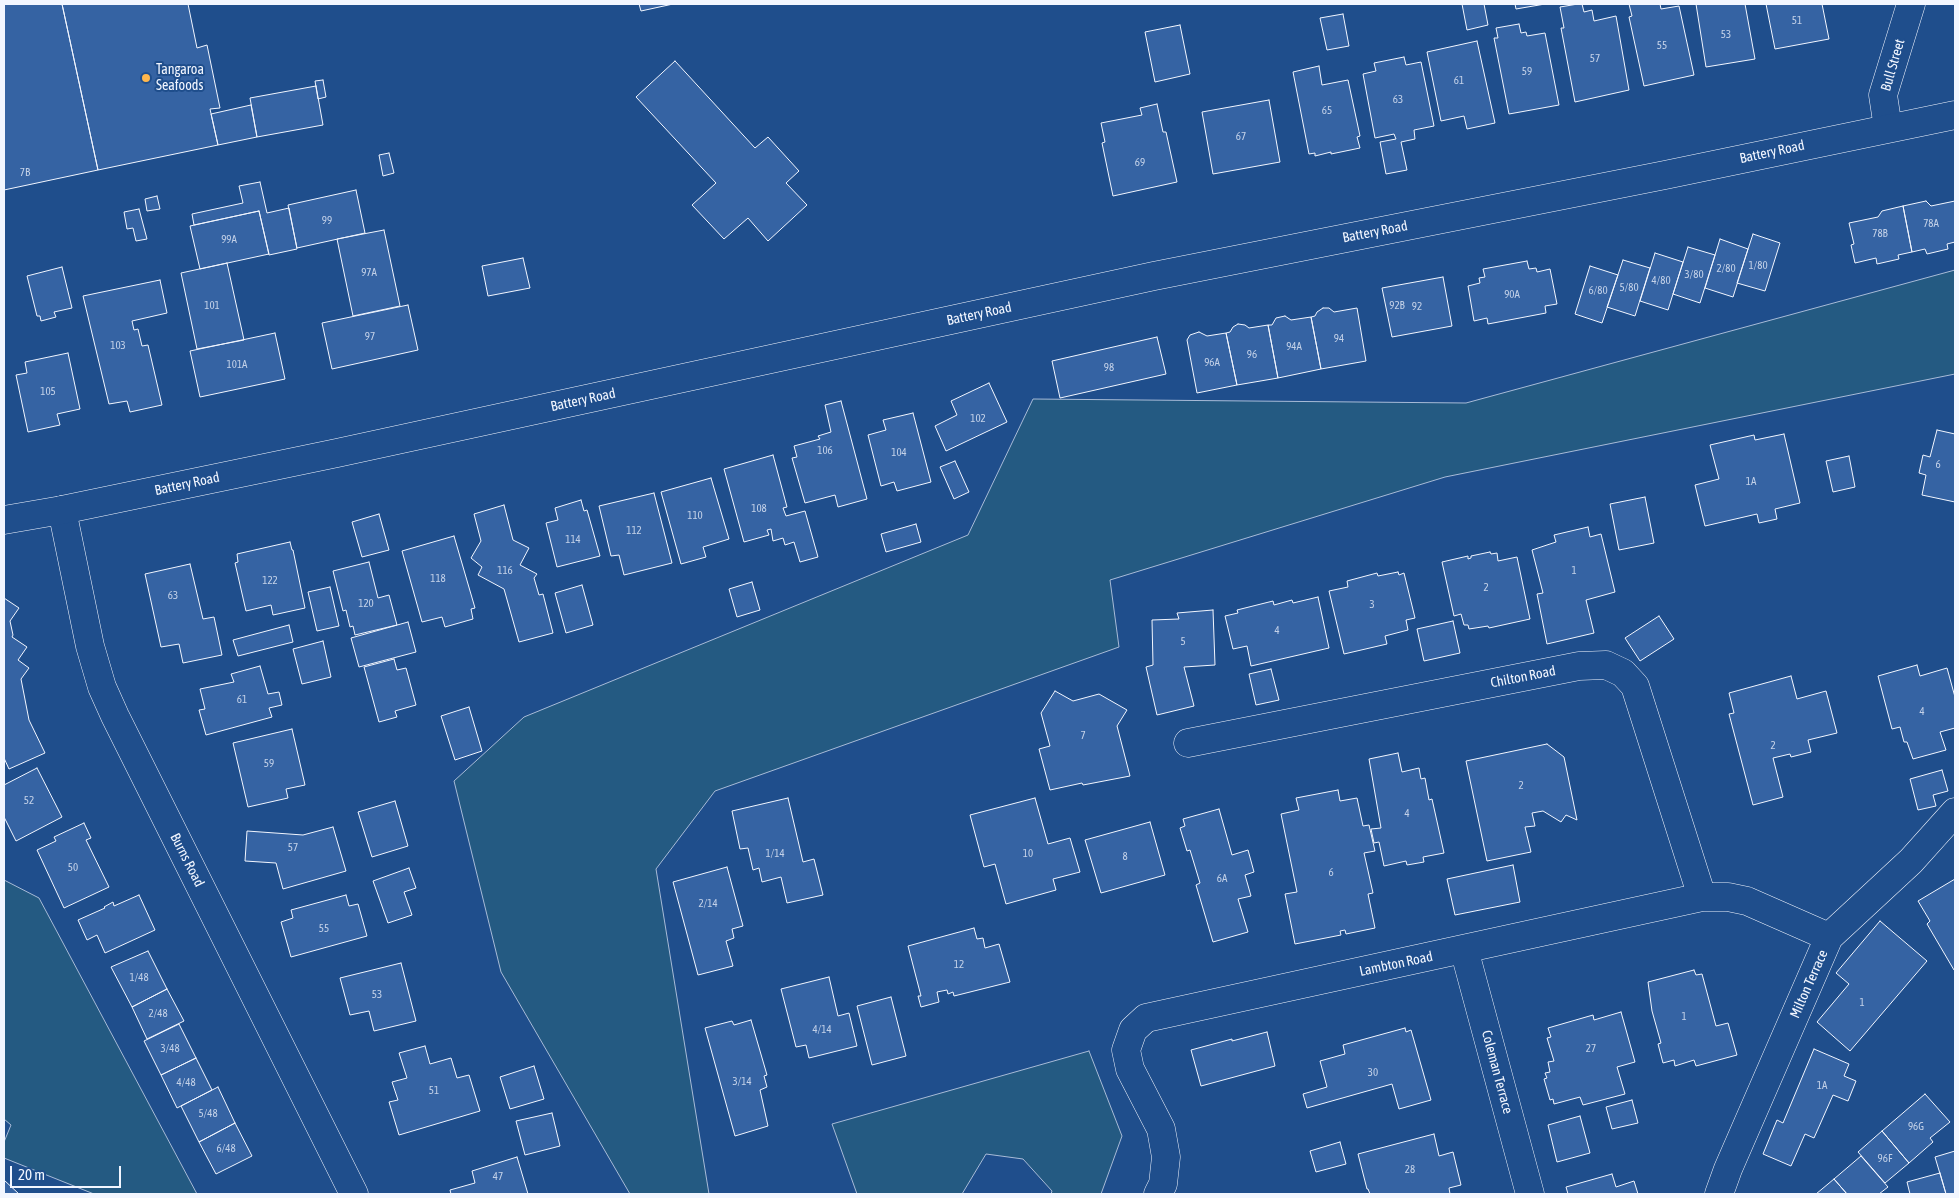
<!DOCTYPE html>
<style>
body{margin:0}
#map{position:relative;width:1959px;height:1198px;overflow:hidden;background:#1f4e8c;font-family:"Asap Condensed",sans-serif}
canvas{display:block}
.frame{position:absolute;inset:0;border:5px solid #f2f6ff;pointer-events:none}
.scale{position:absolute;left:10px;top:1166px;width:111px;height:22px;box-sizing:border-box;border:2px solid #f2f6ff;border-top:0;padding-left:6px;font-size:15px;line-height:18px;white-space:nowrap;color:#f2f6ff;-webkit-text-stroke:4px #1f4e8c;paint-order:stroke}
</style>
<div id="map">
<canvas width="1959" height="1198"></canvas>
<div class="frame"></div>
<div class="scale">20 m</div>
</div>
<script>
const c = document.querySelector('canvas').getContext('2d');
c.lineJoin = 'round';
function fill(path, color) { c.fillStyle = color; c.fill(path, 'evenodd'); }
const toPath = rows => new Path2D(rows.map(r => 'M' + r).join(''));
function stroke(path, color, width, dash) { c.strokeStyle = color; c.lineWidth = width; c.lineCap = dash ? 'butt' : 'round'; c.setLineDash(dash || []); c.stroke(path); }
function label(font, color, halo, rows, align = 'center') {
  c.font = font + ' "Asap Condensed",sans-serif'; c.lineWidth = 4; c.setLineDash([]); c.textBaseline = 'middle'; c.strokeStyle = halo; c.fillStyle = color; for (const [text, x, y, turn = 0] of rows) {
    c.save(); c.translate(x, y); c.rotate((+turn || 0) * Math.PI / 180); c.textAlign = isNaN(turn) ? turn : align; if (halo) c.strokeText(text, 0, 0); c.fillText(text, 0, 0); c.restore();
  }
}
const green = toPath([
 [1955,270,1955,374,1445,477,1110,580,1119,647,715,791,656,869,709,1194,630,1194,501,972,454,781,524,717,968,535,1033,399,1466,403,1955,270],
 [4,880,39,898,197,1194,94,1194,4,1158,4,1142,11,1125,4,1119,4,880],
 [1089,1051,1122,1136,1101,1194,1051,1194,1052,1191,1023,1159,986,1154,962,1194,857,1194,832,1124,1089,1051]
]);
fill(green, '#245a82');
stroke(green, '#a8bbd7', 1);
const building = toPath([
 [4,4,62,4,98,170,4,190,4,4],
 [62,4,188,4,197,48,207,45,220,108,210,109,218,145,98,170,62,4],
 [639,4,673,4,641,11,639,4],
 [1462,4,1484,4,1488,25,1467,30,1462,4],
 [1515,4,1545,4,1516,9,1515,4],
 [1578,4,1582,4,1584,12,1592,10,1594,21,1616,16,1629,90,1575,102,1561,28,1564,28,1560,7,1578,4],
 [1629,4,1660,4,1661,9,1679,6,1694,75,1644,86,1629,17,1632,16,1629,4],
 [1696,4,1745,4,1755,59,1706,67,1696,4],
 [1766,4,1822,4,1829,39,1775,49,1766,4],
 [1343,14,1349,46,1327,50,1320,18,1343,14],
 [1519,24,1521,33,1526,32,1527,36,1545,33,1559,105,1509,114,1494,38,1498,38,1496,28,1519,24],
 [1180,25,1190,74,1155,82,1145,32,1180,25],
 [1477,41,1495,123,1467,129,1464,116,1441,121,1427,52,1477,41],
 [1404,57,1406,65,1421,62,1434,126,1414,130,1415,139,1401,142,1407,170,1386,174,1380,142,1396,139,1394,134,1375,138,1363,74,1376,71,1374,63,1404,57],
 [675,61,755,148,768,137,799,171,786,183,807,205,768,241,748,218,724,239,692,205,716,183,636,97,675,61],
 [1319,66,1322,85,1348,80,1360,136,1357,137,1360,148,1331,154,1331,152,1315,156,1315,153,1309,154,1293,72,1319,66],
 [323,80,326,97,318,99,315,81,323,80],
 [316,86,323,125,257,137,250,98,316,86],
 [1269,100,1280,162,1213,174,1202,112,1269,100],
 [1157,104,1163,132,1166,132,1177,182,1113,196,1102,143,1105,142,1101,123,1142,115,1140,108,1157,104],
 [251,105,257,137,218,145,211,114,251,105],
 [389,153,394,173,383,176,379,155,389,153],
 [260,182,267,213,289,208,297,249,269,255,259,211,194,225,192,214,243,203,239,186,260,182],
 [356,190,365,233,297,248,288,205,356,190],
 [157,196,160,209,147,211,145,199,157,196],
 [1926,201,1931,206,1955,201,1955,242,1947,244,1948,249,1927,254,1925,249,1912,252,1903,206,1926,201],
 [1903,206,1912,252,1898,255,1899,259,1877,264,1876,258,1855,263,1851,245,1854,244,1849,223,1878,217,1882,211,1903,206],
 [139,209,147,239,136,241,133,228,127,229,124,212,139,209],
 [259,211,269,254,200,269,190,226,259,211],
 [384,230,400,306,353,316,337,239,384,230],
 [1753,234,1780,243,1765,291,1737,283,1753,234],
 [1720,239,1748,249,1733,297,1705,288,1720,239],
 [1688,247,1715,255,1700,303,1673,294,1688,247],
 [1655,253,1683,262,1668,310,1640,301,1655,253],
 [523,258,530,288,488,296,482,266,523,258],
 [1623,260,1650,268,1635,316,1607,307,1623,260],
 [1527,261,1529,269,1536,268,1537,272,1550,269,1557,304,1545,306,1546,313,1488,324,1487,318,1474,321,1468,286,1480,283,1479,278,1485,277,1483,269,1527,261],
 [227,263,244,340,197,349,181,273,227,263],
 [1590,266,1618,275,1602,323,1575,314,1590,266],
 [62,267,72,308,54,312,56,317,41,321,40,316,37,316,27,276,62,267],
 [1443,277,1452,326,1392,337,1382,288,1443,277],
 [160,280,167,313,132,321,134,330,138,329,142,346,148,345,162,405,130,412,127,401,109,404,83,296,160,280],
 [408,305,418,350,332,369,322,323,408,305],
 [1323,308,1329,308,1334,312,1357,308,1366,361,1321,369,1311,317,1315,316,1317,312,1323,308],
 [1285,316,1291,320,1311,317,1321,369,1278,378,1268,325,1272,325,1276,318,1285,316],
 [1238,324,1245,325,1249,328,1268,325,1278,378,1237,385,1226,333,1230,332,1233,327,1238,324],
 [1199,332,1207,336,1226,333,1237,385,1197,393,1187,340,1190,335,1199,332],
 [275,333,285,379,200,397,190,351,275,333],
 [1157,337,1166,374,1060,398,1052,361,1157,337],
 [68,353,80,409,57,414,60,425,28,432,16,375,27,373,25,362,68,353],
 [989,383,1007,422,946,451,935,426,957,415,951,401,989,383],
 [841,401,867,499,838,507,835,495,805,503,792,458,797,457,794,446,820,439,818,436,831,432,825,405,841,401],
 [913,413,931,482,897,491,894,482,881,486,868,435,886,430,883,420,913,413],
 [1937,430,1955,434,1955,502,1922,495,1926,475,1919,473,1923,455,1930,457,1937,430],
 [1784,434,1800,503,1775,509,1777,519,1759,523,1757,514,1705,526,1695,485,1719,479,1710,445,1754,435,1755,440,1784,434],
 [773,455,787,507,783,508,786,516,805,511,818,557,800,562,794,542,785,545,783,538,773,541,771,529,767,530,769,535,744,542,724,469,773,455],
 [1849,456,1855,487,1833,492,1826,461,1849,456],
 [955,461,969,492,954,499,940,467,955,461],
 [711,478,729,539,703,547,706,557,681,564,661,492,711,478],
 [654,493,672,563,624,575,619,555,611,556,599,506,654,493],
 [1645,497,1654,543,1619,550,1610,504,1645,497],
 [581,500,584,511,587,510,600,556,557,567,546,523,558,520,555,508,581,500],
 [504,505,513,540,529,548,520,565,537,574,534,578,539,595,543,594,553,633,519,642,504,589,478,575,482,567,471,558,481,541,474,514,504,505],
 [379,514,389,550,362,557,352,522,379,514],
 [916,524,921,542,886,552,881,534,916,524],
 [1588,527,1590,537,1601,534,1615,592,1586,600,1594,633,1547,644,1537,594,1543,593,1532,550,1556,542,1554,535,1588,527],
 [454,536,475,608,471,609,473,619,445,627,442,617,422,622,402,551,454,536],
 [290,542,292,550,293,550,305,608,273,615,271,605,246,611,235,563,238,562,237,554,290,542],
 [1490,552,1491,554,1497,553,1498,561,1517,557,1530,619,1489,628,1488,626,1469,629,1468,625,1464,625,1461,614,1454,616,1442,562,1468,556,1468,559,1471,558,1471,556,1490,552],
 [369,562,378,598,389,595,397,625,355,635,353,626,350,627,346,610,343,611,333,571,369,562],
 [190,564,203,619,214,617,222,655,183,663,179,644,161,647,145,574,190,564],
 [1398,572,1399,575,1404,573,1415,618,1406,620,1408,630,1385,636,1387,644,1344,654,1329,591,1348,587,1347,581,1377,573,1378,576,1398,572],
 [752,582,760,610,737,617,729,589,752,582],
 [582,585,593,625,566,633,555,593,582,585],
 [330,587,339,626,317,631,308,592,330,587],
 [1318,597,1329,648,1251,666,1247,646,1233,649,1225,616,1238,613,1237,610,1273,601,1274,605,1292,600,1293,603,1318,597],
 [4,598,19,608,10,621,13,635,12,637,27,647,18,660,29,668,21,679,29,720,45,753,9,769,4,758,4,598],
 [1213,610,1215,665,1184,667,1194,706,1157,715,1146,667,1153,665,1152,620,1179,619,1177,613,1213,610],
 [1659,616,1674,639,1640,661,1625,638,1659,616],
 [1453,621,1460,653,1424,661,1417,629,1453,621],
 [408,622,416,652,359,667,351,638,408,622],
 [289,625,293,642,238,656,233,640,289,625],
 [323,641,331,677,302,684,293,649,323,641],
 [394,659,397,670,406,668,416,705,395,711,397,717,379,722,364,667,394,659],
 [1917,665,1920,676,1947,668,1955,697,1955,728,1940,732,1946,750,1913,759,1907,742,1904,742,1900,727,1892,729,1878,676,1917,665],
 [260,666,268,694,279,692,282,705,269,708,272,717,206,735,199,710,205,709,200,689,234,682,231,674,260,666],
 [1271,669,1279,700,1256,705,1249,674,1271,669],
 [1791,676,1797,699,1826,691,1837,733,1808,740,1811,752,1791,757,1790,754,1773,758,1783,797,1753,805,1729,714,1734,713,1729,693,1791,676],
 [1055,691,1073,701,1099,694,1127,710,1117,726,1130,776,1083,785,1082,783,1050,790,1039,749,1050,746,1041,713,1055,691],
 [469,707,482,751,455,760,441,716,469,707],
 [292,729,305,785,286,789,288,798,248,807,233,743,292,729],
 [1547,744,1564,757,1577,820,1566,815,1561,822,1543,811,1532,813,1535,826,1525,827,1531,852,1487,861,1466,761,1547,744],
 [1398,753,1402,772,1419,768,1421,779,1425,778,1429,800,1432,799,1444,853,1423,857,1424,862,1407,865,1406,861,1384,866,1379,842,1374,843,1371,829,1381,828,1369,759,1398,753],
 [37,768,62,817,16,841,4,817,4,785,37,768],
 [1942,770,1948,791,1933,795,1936,806,1918,810,1910,779,1942,770],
 [1338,790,1340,801,1357,798,1363,826,1369,825,1375,851,1364,853,1373,893,1368,894,1375,928,1346,934,1345,930,1340,931,1341,935,1295,944,1285,894,1297,892,1281,814,1299,810,1296,798,1338,790],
 [788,798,803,862,814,859,823,895,787,903,781,877,762,882,759,868,753,870,748,848,740,849,732,811,788,798],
 [1035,798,1048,844,1070,838,1080,872,1053,879,1056,890,1006,904,995,864,984,867,970,815,1035,798],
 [395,801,408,846,372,857,358,812,395,801],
 [1219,809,1232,855,1248,850,1254,872,1245,875,1251,896,1238,899,1248,932,1213,942,1196,885,1200,883,1190,850,1187,851,1180,828,1185,826,1183,819,1219,809],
 [1150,822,1165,875,1101,893,1085,840,1150,822],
 [84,823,91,838,86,840,109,887,64,908,37,850,56,841,54,837,84,823],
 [333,827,346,871,283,889,276,863,245,861,247,831,303,835,333,827],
 [1513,865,1520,902,1455,915,1447,879,1513,865],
 [727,867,743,926,732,929,734,938,726,941,733,966,698,975,673,882,727,867],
 [409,868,416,888,404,892,412,915,388,923,373,881,409,868],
 [1955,879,1955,969,1954,970,1927,924,1930,921,1918,901,1955,879],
 [139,895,155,930,105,953,97,935,87,940,78,920,105,908,104,907,113,902,114,906,139,895],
 [346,895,349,906,358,904,367,936,291,957,281,922,293,918,291,910,346,895],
 [1880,921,1927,961,1850,1051,1817,1022,1849,984,1836,973,1880,921],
 [974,928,977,939,983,938,985,948,999,944,1010,982,954,996,953,992,948,994,947,990,937,992,939,1002,921,1007,918,996,921,996,908,946,974,928],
 [148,951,167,989,132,1007,111,967,148,951],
 [401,963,416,1021,374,1031,369,1011,350,1015,340,978,401,963],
 [1694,970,1696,975,1702,974,1716,1026,1728,1023,1737,1055,1696,1066,1694,1060,1675,1066,1674,1060,1663,1063,1658,1044,1661,1043,1652,1011,1648,982,1694,970],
 [829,977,838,1016,849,1013,857,1046,809,1058,806,1045,796,1047,781,989,829,977],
 [167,989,184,1021,147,1039,132,1007,167,989],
 [891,997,906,1056,872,1065,857,1006,891,997],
 [1621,1012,1635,1062,1617,1067,1625,1094,1583,1105,1580,1097,1554,1104,1553,1099,1550,1100,1544,1079,1547,1078,1545,1073,1550,1072,1548,1062,1554,1061,1547,1038,1551,1037,1548,1028,1593,1015,1594,1020,1621,1012],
 [751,1020,767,1075,764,1076,767,1087,760,1090,768,1126,735,1136,705,1028,732,1021,734,1025,751,1020],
 [179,1024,196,1058,161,1075,144,1041,179,1024],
 [1405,1028,1406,1032,1411,1030,1431,1100,1399,1109,1392,1084,1307,1108,1303,1094,1327,1087,1320,1061,1345,1054,1343,1045,1405,1028],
 [1267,1032,1275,1066,1201,1086,1191,1050,1232,1039,1232,1041,1267,1032],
 [425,1046,430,1064,451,1058,457,1078,469,1075,480,1111,399,1135,389,1102,398,1100,392,1082,407,1078,399,1053,425,1046],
 [1814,1049,1849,1064,1844,1076,1856,1081,1848,1101,1833,1095,1814,1138,1805,1134,1791,1166,1763,1154,1777,1120,1783,1123,1814,1049],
 [196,1058,212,1090,177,1108,161,1075,196,1058],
 [534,1066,544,1099,510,1109,500,1077,534,1066],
 [218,1087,235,1123,199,1142,181,1106,218,1087],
 [1925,1094,1950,1122,1930,1138,1933,1142,1909,1163,1882,1131,1925,1094],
 [1632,1100,1638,1123,1612,1129,1606,1107,1632,1100],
 [552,1113,560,1146,525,1155,516,1121,552,1113],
 [1580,1116,1590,1153,1557,1162,1548,1125,1580,1116],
 [235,1123,252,1156,216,1174,199,1142,235,1123],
 [1882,1131,1909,1163,1885,1183,1858,1152,1882,1131],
 [1434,1134,1439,1156,1453,1152,1461,1185,1449,1188,1450,1194,1370,1194,1368,1189,1367,1189,1358,1154,1434,1134],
 [1340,1142,1346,1164,1316,1172,1310,1151,1340,1142],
 [1955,1151,1955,1194,1946,1194,1935,1157,1955,1151],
 [1861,1156,1888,1187,1879,1194,1847,1194,1834,1179,1861,1156],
 [517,1157,528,1194,451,1194,450,1190,475,1183,472,1171,517,1157],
 [1940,1173,1946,1194,1910,1194,1907,1182,1940,1173],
 [1612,1174,1616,1187,1634,1181,1638,1194,1568,1194,1566,1187,1612,1174],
 [1834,1179,1847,1194,1816,1194,1834,1179],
 [4,1180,19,1194,4,1194,4,1180]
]);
fill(building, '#3563a3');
stroke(building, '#f2f6ff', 1);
const minor = toPath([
 [1888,128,1883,95,1911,4],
 [62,510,90,646,102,687,115,716,354,1194],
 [1188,743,1579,666,1606,665,1623,673,1635,686,1702,897],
 [1464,949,1530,1194],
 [1158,1194,1163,1184,1166,1157,1161,1129,1130,1069,1126,1050,1133,1030,1146,1018,1702,897,1728,897,1747,901,1829,937],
 [1719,1194,1728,1169,1829,937,1911,861,1955,812]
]);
const tertiary = toPath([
 [4,520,62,510,337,453,1154,276,1665,175,1955,115]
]);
stroke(minor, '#f2f6ff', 29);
stroke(tertiary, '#f2f6ff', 29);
stroke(minor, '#1f4e8c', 28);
stroke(tertiary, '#1f4e8c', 28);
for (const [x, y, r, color] of [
 [146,78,5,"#ffb74d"]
]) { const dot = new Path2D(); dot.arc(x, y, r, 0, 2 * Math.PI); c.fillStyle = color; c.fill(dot); stroke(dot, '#1f4e8c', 2); }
label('11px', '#c3d1e8', null, [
 ["51",1797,21],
 ["53",1726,35],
 ["55",1662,46],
 ["57",1595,59],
 ["59",1527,72],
 ["61",1459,81],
 ["63",1398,100],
 ["65",1327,111],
 ["67",1241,137],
 ["69",1140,163],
 ["7B",25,173],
 ["99",327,221],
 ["78A",1931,224],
 ["78B",1880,234],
 ["99A",229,240],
 ["1/80",1758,266],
 ["2/80",1726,269],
 ["97A",369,273],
 ["3/80",1694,275],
 ["4/80",1661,281],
 ["5/80",1629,288],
 ["6/80",1598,291],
 ["90A",1512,295],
 ["101",212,306],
 ["92B",1397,306],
 ["92",1417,307],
 ["97",370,337],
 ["94",1339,339],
 ["103",118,346],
 ["94A",1294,347],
 ["96",1252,355],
 ["96A",1212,363],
 ["101A",237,365],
 ["98",1109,368],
 ["105",48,392],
 ["102",978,419],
 ["106",825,451],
 ["104",899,453],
 ["6",1938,465],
 ["1A",1751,482],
 ["108",759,509],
 ["110",695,516],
 ["112",634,531],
 ["114",573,540],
 ["116",505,571],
 ["1",1574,571],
 ["118",438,579],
 ["122",270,581],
 ["2",1486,588],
 ["63",173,596],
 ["120",366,604],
 ["3",1372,605],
 ["4",1277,631],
 ["5",1183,642],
 ["61",242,700],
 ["4",1922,712],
 ["7",1083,736],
 ["2",1773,746],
 ["59",269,764],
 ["2",1521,786],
 ["52",29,801],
 ["4",1407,814],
 ["57",293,848],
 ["1/14",775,854],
 ["10",1028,854],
 ["8",1125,857],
 ["50",73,868],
 ["6",1331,873],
 ["6A",1222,879],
 ["2/14",708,904],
 ["55",324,929],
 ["12",959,965],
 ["1/48",139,978],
 ["53",377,995],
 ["1",1862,1003],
 ["2/48",158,1014],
 ["1",1684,1017],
 ["4/14",822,1030],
 ["3/48",170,1049],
 ["27",1591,1049],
 ["30",1373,1073],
 ["3/14",742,1082],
 ["4/48",186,1083],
 ["1A",1822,1086],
 ["51",434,1091],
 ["5/48",208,1114],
 ["96G",1916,1127],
 ["6/48",226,1149],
 ["96F",1885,1159],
 ["28",1410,1170],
 ["47",498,1177]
]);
label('14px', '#f2f6ff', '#1f4e8c', [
 ["Bull Street",1893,65,-74],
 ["Battery Road",1772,152,-12],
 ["Battery Road",1375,232,-11],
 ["Battery Road",979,314,-12],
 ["Battery Road",583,400,-12],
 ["Battery Road",187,484,-12],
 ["Chilton Road",1523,677,-11],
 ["Burns Road",187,860,63],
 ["Lambton Road",1396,964,-12],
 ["Milton Terrace",1809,984,-66],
 ["Coleman Terrace",1497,1072,75]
]);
label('14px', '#f2f6ff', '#1f4e8c', [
 ["Tangaroa",156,70],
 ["Seafoods",156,86]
], 'left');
</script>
